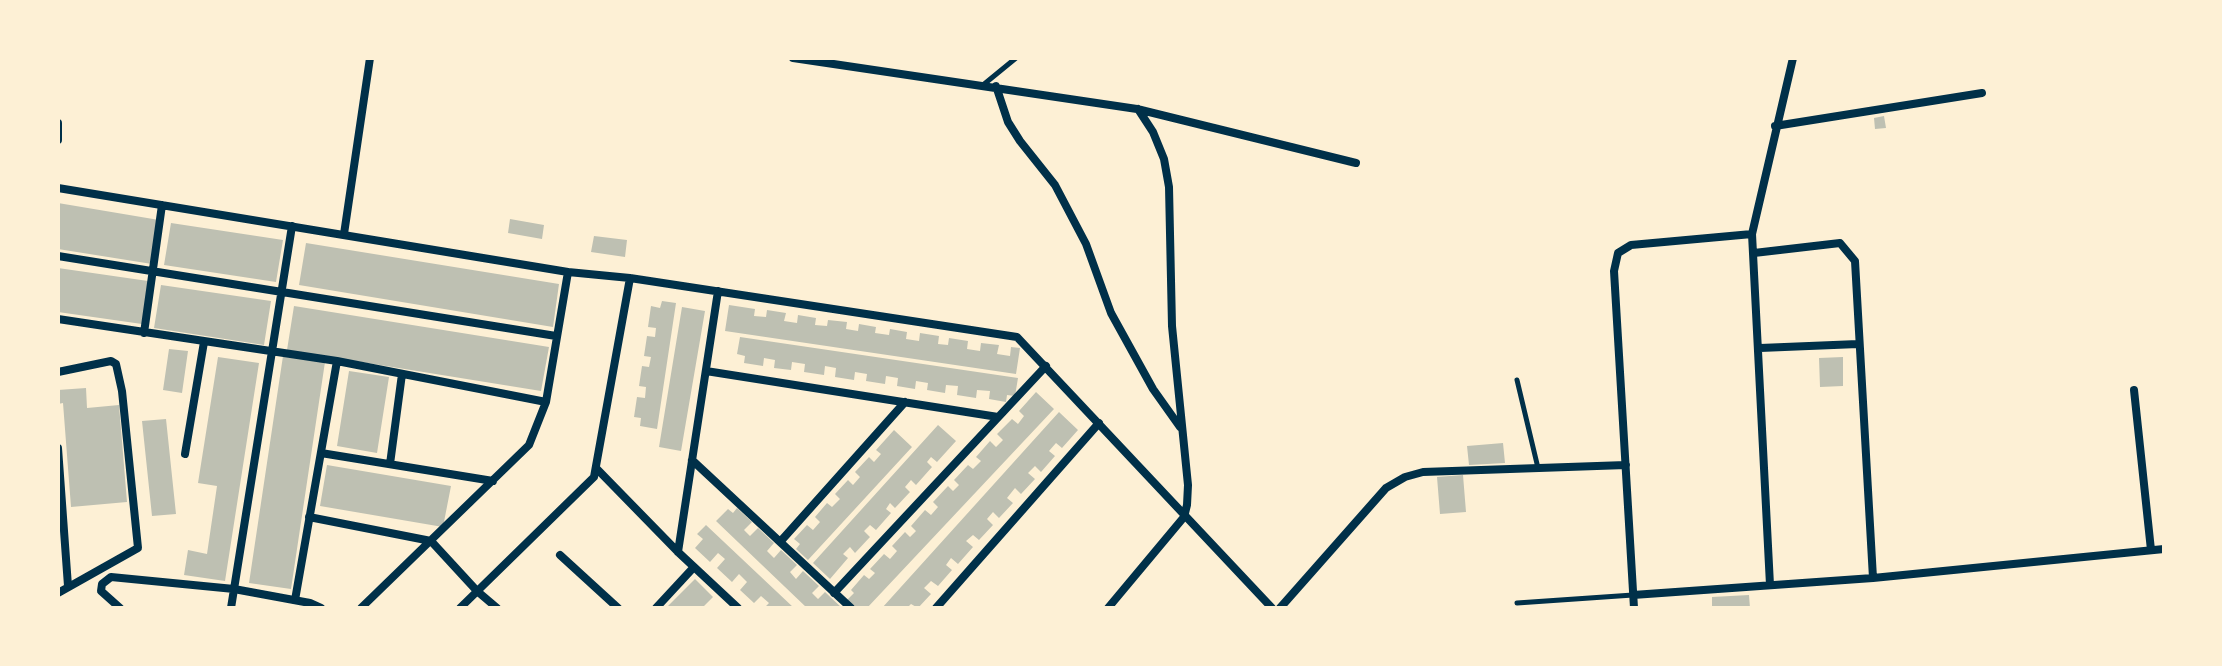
<!DOCTYPE html>
<style>
body{margin:0}
#map{position:relative;width:2222px;height:666px;overflow:hidden;background:#fdf0d5;font-family:Inter,sans-serif}
canvas{display:block}
.frame{position:absolute;inset:0;border:60px solid #fdf0d5;pointer-events:none}
</style>
<div id="map">
<canvas width="2222" height="666"></canvas>
<div class="frame"></div>
</div>
<script>
const c = document.querySelector('canvas').getContext('2d');
c.lineJoin = 'round';
function fill(path, color) { c.fillStyle = color; c.fill(path, 'evenodd'); }
const toPath = rows => new Path2D(rows.map(r => 'M' + r).join(''));
function stroke(path, color, width, dash) { c.strokeStyle = color; c.lineWidth = width; c.lineCap = dash ? 'butt' : 'round'; c.setLineDash(dash || []); c.stroke(path); }
fill(toPath([
 [1884,116,1886,128,1875,129,1874,118],
 [58,203,159,220,152,264,58,249],
 [510,219,544,225,542,239,508,233],
 [171,223,283,240,276,282,164,265],
 [594,236,627,240,625,257,591,252],
 [306,243,559,284,553,327,299,285],
 [58,268,148,281,142,324,58,312],
 [161,285,271,301,264,345,154,328],
 [662,301,676,303,657,429,640,426,641,418,634,417,637,397,645,398,646,387,639,386,642,366,649,367,651,357,644,356,647,336,655,337,656,328,648,327,651,306,660,308],
 [729,305,755,309,754,316,766,317,767,310,786,313,784,321,797,323,798,315,816,318,815,325,827,326,828,320,847,322,846,329,858,331,859,324,876,327,875,333,889,335,890,329,907,332,906,339,919,341,920,333,939,336,938,344,948,345,949,338,968,341,967,349,980,351,981,343,999,345,997,354,1010,356,1011,347,1020,348,1016,374,725,331],
 [294,306,549,347,541,391,287,350],
 [682,307,705,311,681,451,659,447],
 [740,337,1018,378,1015,396,1007,395,1006,402,989,399,990,391,977,390,976,398,957,395,958,386,946,385,945,393,927,390,928,383,916,381,915,389,897,386,898,378,886,376,885,384,866,381,867,374,855,372,854,380,835,377,836,368,825,366,824,375,804,372,805,364,792,362,791,370,774,368,775,360,764,358,763,366,744,363,745,356,737,354],
 [169,349,188,351,182,393,163,390],
 [283,356,325,362,291,589,249,583],
 [218,357,259,363,225,581,184,575,188,550,207,554,217,486,198,483],
 [1843,357,1843,386,1820,387,1819,358],
 [349,371,389,377,377,453,337,446],
 [86,388,87,408,119,405,127,502,71,507,63,403,58,404,58,390],
 [1036,392,1054,409,867,608,856,608,847,600,854,593,851,590,864,575,869,579,875,573,870,569,884,554,890,559,897,551,892,546,905,532,910,537,916,531,911,526,925,510,931,515,938,507,933,502,948,486,953,491,959,485,954,480,968,465,973,469,981,461,976,457,990,441,996,447,1003,440,997,434,1012,419,1018,424,1024,416,1019,411],
 [1059,412,1078,430,1062,448,1056,443,1049,451,1055,456,1041,472,1035,466,1028,473,1035,479,1021,494,1015,488,1007,498,1013,503,999,518,993,512,987,519,993,525,979,540,973,535,966,541,973,547,958,564,951,558,946,565,952,570,938,586,931,581,924,588,931,594,918,608,911,604,907,608,882,608],
 [166,419,176,514,152,516,142,421],
 [938,425,956,441,937,462,931,457,927,462,932,467,916,485,911,480,905,487,910,492,895,508,890,503,886,509,891,513,876,530,870,525,864,531,870,537,855,553,850,547,843,554,848,558,830,579,813,563],
 [894,430,912,447,808,560,796,549,800,544,794,539,807,525,813,530,820,522,815,517,827,503,832,507,840,499,835,494,848,480,853,485,860,477,855,472,869,457,874,462,881,454,876,450],
 [1503,443,1505,463,1469,465,1467,446],
 [327,465,451,486,443,527,320,506],
 [1463,475,1466,512,1440,514,1437,477],
 [737,508,752,522,744,530,750,536,758,528,774,543,767,551,774,558,781,550,797,565,790,572,796,579,803,571,819,586,812,593,818,599,825,592,842,608,807,608,716,521,728,509,733,513],
 [706,525,794,608,764,608,769,603,761,596,754,603,740,590,747,582,739,574,732,582,717,568,725,559,718,553,710,562,695,548,703,539,697,534],
 [695,579,713,597,702,608,666,608],
 [1749,595,1750,608,1712,608,1712,597]
]), '#bec0b2');
stroke(toPath([
 [983,85,1016,58],
 [1517,380,1538,468],
 [1517,603,1633,595]
]), '#003049', 5);
stroke(toPath([
 [793,58,1137,109,1356,163],
 [996,86,1008,122,1020,141,1055,185,1086,244,1111,313,1153,389,1180,427],
 [58,123,58,140],
 [1775,126,1982,93],
 [58,188,568,272,630,278,1017,337,1272,608],
 [344,234,370,58],
 [1754,253,1840,243,1855,261,1873,578],
 [58,256,556,336],
 [58,319,337,361,546,402],
 [144,333,162,205],
 [1760,348,1858,344],
 [706,371,998,417],
 [58,372,111,361,116,364,122,391,138,548,58,593],
 [2134,390,2151,550],
 [58,448,68,586],
 [321,453,493,481],
 [185,454,204,342],
 [692,460,851,608],
 [390,464,402,374],
 [597,469,678,552,738,608],
 [309,517,431,541,477,591,497,608],
 [780,542,905,402],
 [678,552,718,291],
 [560,555,618,608],
 [1770,585,1752,234,1793,58],
 [834,593,1046,366],
 [1633,595,1873,578,2164,549],
 [295,600,337,361],
 [120,608,101,591,102,584,111,577,234,589,310,603,321,608],
 [231,608,292,226],
 [361,608,529,445,546,402,568,272],
 [460,608,594,477,630,278],
 [656,608,694,567],
 [936,608,1099,423],
 [1108,608,1184,517,1187,505,1188,485,1172,326,1169,187,1164,159,1153,132,1138,109],
 [1280,608,1386,488,1405,477,1423,472,1626,465],
 [1634,608,1614,271,1618,253,1631,245,1752,234]
]), '#003049', 8);
</script>
